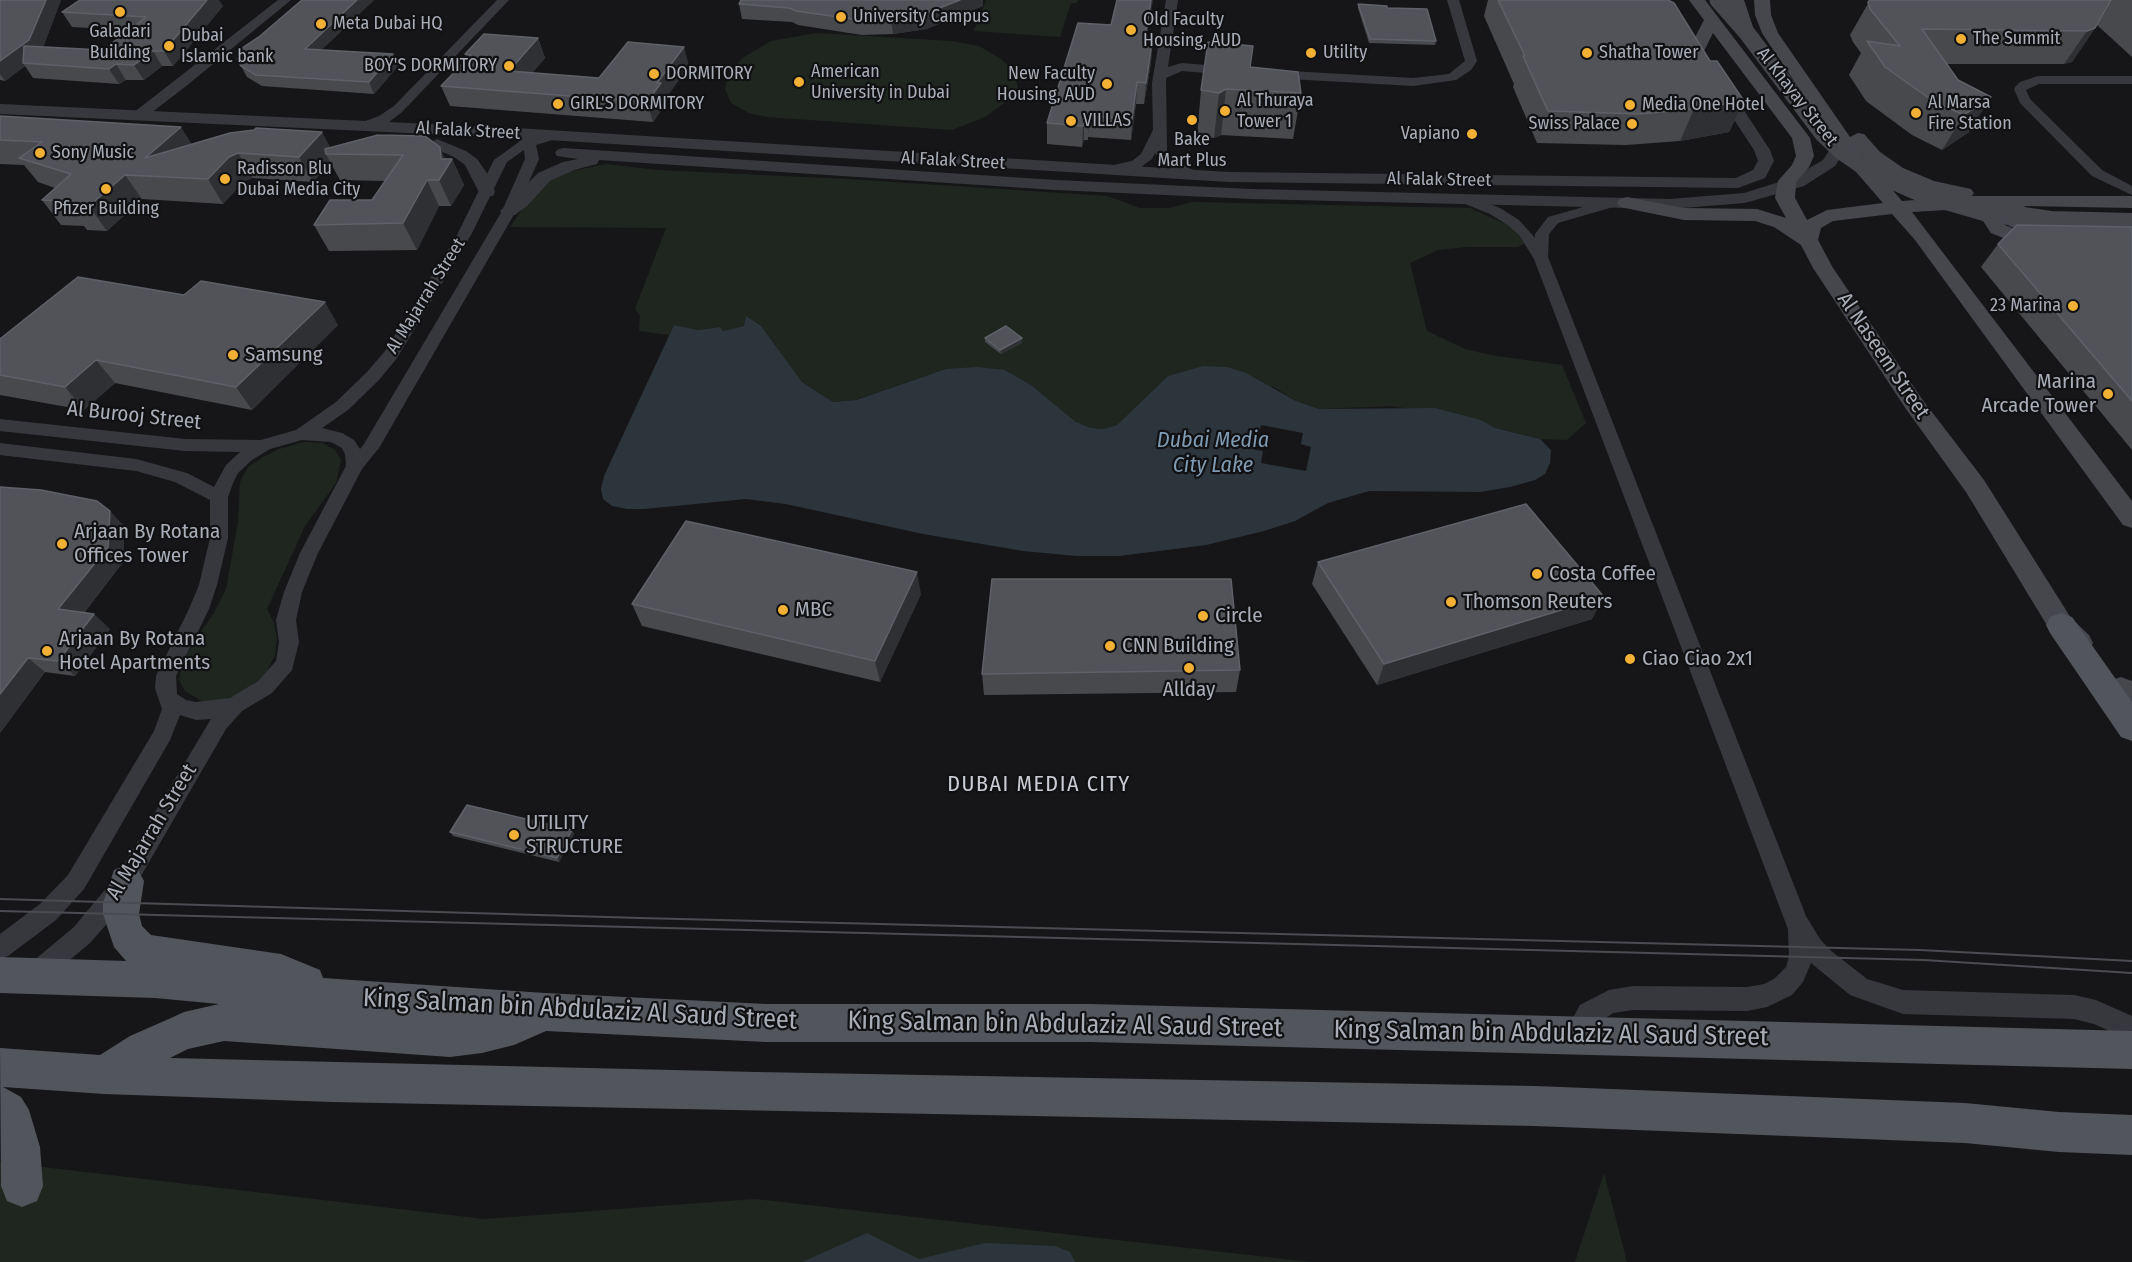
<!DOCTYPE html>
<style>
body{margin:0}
canvas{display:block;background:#161618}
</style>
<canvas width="2132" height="1262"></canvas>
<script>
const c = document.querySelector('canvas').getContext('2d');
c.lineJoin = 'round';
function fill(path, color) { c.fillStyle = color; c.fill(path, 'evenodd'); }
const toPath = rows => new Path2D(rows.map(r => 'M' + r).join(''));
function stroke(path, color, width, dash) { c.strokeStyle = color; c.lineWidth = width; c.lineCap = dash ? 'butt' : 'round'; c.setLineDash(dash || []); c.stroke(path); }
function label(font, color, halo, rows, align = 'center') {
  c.font = font + ' "Fira Sans Condensed",sans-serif'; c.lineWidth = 4.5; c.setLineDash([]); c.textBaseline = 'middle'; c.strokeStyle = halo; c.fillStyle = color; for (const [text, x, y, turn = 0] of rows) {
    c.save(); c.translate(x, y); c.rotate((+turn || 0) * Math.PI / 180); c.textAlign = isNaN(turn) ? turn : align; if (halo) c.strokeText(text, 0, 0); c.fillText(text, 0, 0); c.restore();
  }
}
fill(toPath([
 [986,0,1078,0,1077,3,1071,3,1060,37,974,31],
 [816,33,951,41,979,46,1001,59,1015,73,1018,88,1008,100,985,117,952,130,767,117,749,113,731,103,725,89,729,72,744,57,771,41],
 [606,164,658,170,847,179,1107,196,1140,208,1170,208,1192,202,1470,208,1510,226,1527,242,1518,247,1467,247,1438,250,1410,263,1427,331,1465,349,1490,355,1562,365,1586,423,1567,440,1540,439,1495,428,1481,420,1391,406,1319,409,1296,401,1274,387,1168,376,1117,425,1103,429,1091,428,1076,422,1031,385,1005,370,946,369,855,400,833,402,802,382,761,326,746,317,744,326,723,331,719,327,698,330,674,325,669,335,639,331,640,315,635,309,666,228,510,227,536,189,567,172],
 [304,442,323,443,335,450,341,460,336,483,305,526,267,609,274,623,277,638,275,655,266,673,252,685,237,695,218,702,203,702,185,691,179,680,182,665,195,640,214,613,226,589,238,522,240,482,248,467,263,457,279,449],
 [0,1162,484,1219,755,1199,1311,1262,0,1262],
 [1604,1173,1627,1262,1575,1262]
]), '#1e261f');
fill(toPath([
 [746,316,761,326,802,382,833,402,856,400,946,369,977,367,1005,370,1031,385,1076,422,1091,428,1103,429,1117,425,1168,376,1203,366,1227,367,1246,373,1296,401,1319,409,1435,408,1481,420,1495,428,1540,439,1551,450,1550,463,1545,474,1535,480,1510,487,1480,492,1369,491,1328,503,1295,521,1264,531,1206,545,1119,556,1077,556,1023,551,923,534,786,504,746,499,644,509,627,509,612,506,603,499,601,489,604,476,674,325,698,330,720,327,723,331,744,326],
 [867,1233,919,1259,985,1243,1055,1246,1070,1252,1075,1262,802,1262]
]), '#2c353c');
fill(toPath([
 [1261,425,1303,433,1301,444,1311,447,1306,471,1261,463,1263,451,1255,450]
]), '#161618');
fill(toPath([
 [278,0,291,0,185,87,143,119,133,119,132,116,133,113,278,0],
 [497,0,509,0,402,112,389,122,370,129,360,129,359,126,360,123,379,116,394,106,497,0],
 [1166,0,1178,0,1168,67,1182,63,1231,67,1237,71,1231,75,1182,71,1166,78,1167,151,1174,160,1201,174,1194,178,1164,166,1155,153,1152,159,1141,167,1109,174,1104,173,1102,170,1104,167,1132,161,1141,154,1153,130,1152,83,1166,0],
 [1447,0,1459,0,1477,61,1471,70,1456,80,1413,86,1272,78,1266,74,1272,70,1413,78,1449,74,1465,61,1447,0],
 [2038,76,2132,76,2132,84,2039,84,2026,90,2030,99,2102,170,2132,186,2132,195,2092,176,2020,103,2014,89,2016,86,2020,82,2038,76],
 [520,131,530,138,554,131,561,135,559,138,536,145,539,159,516,211,379,448,362,469,318,553,302,592,296,620,299,642,292,670,272,693,242,711,226,729,134,888,119,910,90,943,42,983,34,987,26,983,22,975,26,967,74,927,118,874,211,719,196,720,180,715,170,740,84,889,56,920,8,956,0,959,0,934,40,904,68,875,154,731,162,709,155,688,156,676,189,609,199,585,210,538,210,500,175,482,136,471,0,455,0,443,136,459,187,473,214,487,226,465,240,452,185,451,0,431,0,419,185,439,261,440,296,430,336,402,367,372,385,351,457,235,494,160,519,142,513,135,520,131],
 [524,150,525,159,502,211,364,444,360,449,354,440,342,433,322,428,348,410,379,380,397,358,471,235,507,162,524,150],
 [302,440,331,442,342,448,345,454,346,466,300,553,284,592,276,620,279,642,276,661,258,681,230,698,196,702,186,700,177,694,176,676,209,609,217,585,228,538,228,497,233,483,238,473,252,460,270,449,302,440],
 [1465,195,1500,208,1519,220,1535,238,1535,234,1548,217,1615,198,1622,202,1620,205,1558,223,1549,234,1548,257,1806,916,1820,939,1830,950,1867,979,1903,990,2074,995,2096,1000,2132,1016,2132,1041,2094,1024,2074,1019,1903,1014,1850,995,1811,963,1803,982,1792,995,1767,1007,1747,1011,1633,1010,1613,1013,1598,1023,1585,1043,1576,1046,1567,1043,1564,1034,1580,1005,1609,990,1633,986,1747,987,1764,984,1774,979,1786,967,1789,957,1788,929,1534,259,1519,235,1509,226,1490,214,1460,202,1458,199,1460,196,1465,195]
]), '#37383d');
fill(toPath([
 [1720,81,1728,86,1770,150,1774,161,1765,178,1738,188,1229,182,516,138,0,114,0,104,516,128,1229,172,1736,178,1753,170,1758,161,1754,150,1712,86,1720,81],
 [1844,135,1852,140,1835,166,1804,186,1745,203,1670,209,1252,199,1056,190,599,160,597,164,574,170,550,181,527,206,515,215,509,216,503,215,500,211,538,173,563,162,578,159,557,156,555,153,557,150,563,148,1056,180,1252,189,1670,199,1744,193,1792,178,1823,160,1838,137,1844,135],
 [437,139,466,151,477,159,489,176,495,192,493,196,481,196,465,165,454,157,431,147,429,144,437,139]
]), '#37383d');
fill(toPath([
 [1689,0,1705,0,1810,138,1814,156,1809,167,1796,182,1795,198,1807,220,1827,210,1883,203,1850,165,1762,33,1755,15,1754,0,1770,0,1771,15,1778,33,1850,137,1858,133,1864,134,1880,152,1903,168,1934,181,1971,189,1974,193,1972,196,2132,196,2132,208,2024,206,2031,211,2028,215,2002,220,2005,225,2025,234,2028,238,2025,242,2018,244,1991,233,1981,218,1984,214,1998,207,1912,212,2132,501,2132,528,2123,525,1915,240,1892,214,1833,221,1821,228,1818,240,1833,268,1922,399,1984,480,2071,618,2089,635,2093,643,2089,651,2079,654,2069,651,2051,632,1966,492,1906,409,1813,268,1801,245,1774,227,1755,221,1684,220,1620,207,1617,203,1620,199,1627,197,1684,208,1757,209,1786,218,1775,198,1778,181,1792,165,1796,156,1792,138,1713,33,1702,55,1690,55,1688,51,1704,20,1689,0],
 [1860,152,1866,160,1889,176,1922,190,1955,197,1902,201,1864,157,1860,152],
 [1728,0,1744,0,1755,33,1753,36,1741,36,1739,33,1728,0],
 [2121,677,2132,681,2132,708,2122,704,2111,696,2107,688,2111,680,2121,677]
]), '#45474d');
fill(toPath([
 [2061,613,2072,617,2132,702,2132,741,2121,737,2050,633,2046,625,2050,617,2061,613],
 [126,865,138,870,144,881,139,914,142,926,151,935,281,954,320,970,323,978,545,993,766,1004,1090,1004,2132,1031,2132,1069,1090,1042,766,1042,546,1031,514,1045,482,1053,450,1057,224,1041,188,1049,170,1058,756,1072,1535,1086,1965,1103,2059,1112,2132,1115,2132,1155,2059,1152,1965,1143,1535,1126,332,1102,104,1094,3,1087,21,1097,29,1110,40,1147,43,1186,37,1201,22,1207,7,1201,1,1186,0,1048,100,1055,130,1036,171,1018,184,1012,219,1004,155,998,0,993,0,957,126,961,114,947,103,914,103,903,114,870,126,865]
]), '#53555c');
stroke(toPath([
 [0,899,640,918,1920,950,2132,961],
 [0,911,1924,960,2132,973]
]), '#4a4c52', 2);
stroke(toPath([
 [1718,0,1747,33,1822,133,1842,152,1870,171,1924,195,1986,213,2026,219]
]), '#45474d', 17);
stroke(toPath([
 [2016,217,2050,222,2132,224]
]), '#45474d', 22);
fill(toPath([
 [0,0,61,0,43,47,103,50,129,30,72,27,62,12,223,6,173,66,162,66,144,80,126,80,119,84,33,78,25,66,5,81,0,80],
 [374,0,321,50,398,66,374,94,262,86,247,77,241,66],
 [1488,0,1668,0,1710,61,1744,101,1729,132,1680,141,1626,145,1537,143,1513,87,1514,84,1484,16],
 [1870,0,2132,0,2132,57,2097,25,2072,62,2064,64,1947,64,1958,80,1969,132,1942,150,1912,135,1866,101,1849,75,1861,53,1853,42,1850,35],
 [739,4,983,6,926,29,893,34,862,35,798,25,792,22,742,19],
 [1358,4,1387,8,1436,41,1435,45,1369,43,1358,8],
 [538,38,545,58,532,73,599,78,689,66,665,99,667,102,653,122,450,106,441,86,467,59,465,54],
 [1146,42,1152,42,1151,63,1144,104,1136,104,1131,140,1088,137,1088,140,1084,140,1082,147,1047,144,1047,123],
 [1250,67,1301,93,1293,139,1221,135,1214,138,1197,136,1201,90],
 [0,116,191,144,331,148,452,159,464,185,451,206,439,206,417,250,329,251,314,225,372,200,385,181,340,180,330,162,313,182,253,178,244,181,223,204,142,199,107,231,87,230,84,226,61,225,42,200,55,188,38,182,24,165,0,164],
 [2132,227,2132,450,1981,267,1998,244],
 [338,325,252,410,115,383,84,410,0,395,0,339],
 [985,338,1022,338,1022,343,1001,354,985,342],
 [0,487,124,526,123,562,84,613,110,629,75,676,45,672,0,733],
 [1318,562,1592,619,1377,685,1312,584],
 [921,594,880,682,642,626,632,604],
 [1240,670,1236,692,984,695,982,674],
 [572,830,574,834,559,862,453,836,450,832]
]), '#47494d');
fill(toPath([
 [46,0,61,0,40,55,23,63,25,66,5,81,0,74,0,61],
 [207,0,219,0,223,6,173,66,164,51],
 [357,0,374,0,311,60,305,49],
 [960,0,983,0,983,6,926,29,893,34,891,19],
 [1151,0,1153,0,1143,62,1144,42],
 [2095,28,2072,62,2064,64,2087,31],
 [538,38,545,58,516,91,509,71],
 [1152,42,1151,63,1144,104,1146,83],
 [684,47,689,66,665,99,667,102,653,122,647,102,657,83],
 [153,51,162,66,144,80,134,65],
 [393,54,398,66,374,94,369,82],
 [116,64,126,80,119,84,109,69],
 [1137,82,1136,104,1131,140,1132,119],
 [1226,89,1221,135,1214,138,1219,93],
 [1991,97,1969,132,1942,150,1964,115],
 [1744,101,1729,132,1680,141,1694,109],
 [1089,116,1088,137,1088,140,1088,119],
 [1084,119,1084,140,1082,147,1083,126],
 [181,127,196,151,145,158],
 [322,132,334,154,326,154,330,162,313,182,299,157],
 [440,147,448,166,452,159,464,185,451,206,439,180,441,159],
 [238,153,253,178,244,181,223,204,208,179,229,157],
 [125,175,142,199,107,231,89,206],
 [427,180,439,206,417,250,403,223],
 [325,302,338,325,252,410,236,387],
 [1022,338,1022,343,1001,354,1000,350],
 [96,360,115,383,84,410,65,387],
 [110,511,124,526,123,562,75,624,58,609],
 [917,572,921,594,880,682,875,661],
 [1604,597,1592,619,1377,685,1384,664],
 [94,614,110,629,75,676,58,661],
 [28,658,45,672,0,733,0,694],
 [572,830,574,834,559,862,557,858]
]), '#2f3033');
const building = toPath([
 [0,0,46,0,29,40,0,61,0,0],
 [80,0,207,0,164,51,153,51,134,65,116,64,109,69,23,63,24,46,103,50,146,17,62,12,80,0],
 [302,0,357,0,305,49,393,54,369,82,256,75,241,66,237,59,242,48,260,36,302,0],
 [741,0,960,0,924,14,891,19,860,20,796,11,789,8,739,4,741,0],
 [1117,0,1151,0,1144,42,1152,42,1146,83,1137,82,1132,119,1089,116,1088,119,1084,119,1083,126,1047,123,1078,23,1111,25,1117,0],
 [1498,0,1668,0,1674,3,1710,61,1717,61,1744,101,1694,109,1639,114,1548,111,1523,56,1525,56,1498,0],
 [1870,0,2111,0,2095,28,2087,31,1922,29,1958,80,1991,97,1964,115,1933,101,1885,67,1867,41,1900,46,1870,9,1868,2,1870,0],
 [1358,4,1387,6,1387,8,1427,9,1436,41,1370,39,1358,4],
 [484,34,538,38,509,71,599,78,628,42,684,47,657,83,661,83,647,102,441,86,471,55,465,54,484,34],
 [1208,42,1253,46,1250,67,1298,72,1301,93,1226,89,1219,93,1201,90,1208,42],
 [0,116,181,127,145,158,230,133,254,130,256,128,322,132,299,157,238,153,229,157,208,179,125,175,89,206,68,205,68,201,42,200,71,174,19,158,42,142,0,140,0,116],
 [378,135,425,136,440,147,441,159,452,159,439,180,427,180,403,223,314,225,330,200,372,200,403,155,326,154,325,149,378,135],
 [2017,225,2132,227,2132,401,1998,244,2017,225],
 [78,277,184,295,201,281,325,302,236,387,96,360,65,387,0,375,0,339,78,277],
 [1006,326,1022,338,1000,350,985,338,1006,326],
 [0,487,41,490,97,501,110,511,108,547,58,609,94,614,58,661,28,658,0,694,0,487],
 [1526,504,1604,597,1384,664,1318,562,1526,504],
 [686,521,917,572,875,661,632,604,686,521],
 [992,579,1231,579,1240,670,982,674,992,579],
 [467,805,572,830,557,858,450,832,467,805]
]);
fill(building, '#525359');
stroke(building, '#5f6168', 1.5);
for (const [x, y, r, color] of [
 [120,12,6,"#f2b134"],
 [841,17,6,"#f2b134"],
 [321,24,6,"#f2b134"],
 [1131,30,6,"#f2b134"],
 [1961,39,6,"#f2b134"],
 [169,46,6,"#f2b134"],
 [1311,53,6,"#f2b134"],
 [1587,53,6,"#f2b134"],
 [509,66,6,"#f2b134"],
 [654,74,6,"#f2b134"],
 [799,82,6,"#f2b134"],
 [1107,84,6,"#f2b134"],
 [558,104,6,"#f2b134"],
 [1630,105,6,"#f2b134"],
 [1225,111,6,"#f2b134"],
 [1916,113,6,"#f2b134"],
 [1192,120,6,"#f2b134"],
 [1071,121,6,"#f2b134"],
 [1632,124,6,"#f2b134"],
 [1472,134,6,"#f2b134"],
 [40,153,6,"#f2b134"],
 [225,179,6,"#f2b134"],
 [106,189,6,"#f2b134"],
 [2073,306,6,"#f2b134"],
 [233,355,6,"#f2b134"],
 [2108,394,6,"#f2b134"],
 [62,544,6,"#f2b134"],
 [1537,574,6,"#f2b134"],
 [1451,602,6,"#f2b134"],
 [783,610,6,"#f2b134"],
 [1203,616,6,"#f2b134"],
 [1110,646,6,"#f2b134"],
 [47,651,6,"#f2b134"],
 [1630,659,6,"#f2b134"],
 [1189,668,6,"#f2b134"],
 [514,835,6,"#f2b134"]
]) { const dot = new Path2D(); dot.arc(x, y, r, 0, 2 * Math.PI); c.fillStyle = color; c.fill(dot); stroke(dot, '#111113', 2); }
label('18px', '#a8adb8', '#111113', [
 ["University Campus",853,17],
 ["Old Faculty",1143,20],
 ["Housing, AUD",1143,41],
 ["Meta Dubai HQ",333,24],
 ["Galadari",120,32,"center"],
 ["Building",120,53,"center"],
 ["Dubai",181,36],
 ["Islamic bank",181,57],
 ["The Summit",1973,39],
 ["Utility",1323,53],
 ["Shatha Tower",1599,53],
 ["BOY'S DORMITORY",497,66,"right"],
 ["American",811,72],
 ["University in Dubai",811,93],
 ["DORMITORY",666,74],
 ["New Faculty",1095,74,"right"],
 ["Housing, AUD",1095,95,"right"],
 ["Al Thuraya",1237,101],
 ["Tower 1",1237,122],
 ["Al Marsa",1928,103],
 ["Fire Station",1928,124],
 ["GIRL'S DORMITORY",570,104],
 ["Media One Hotel",1642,105],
 ["VILLAS",1083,121],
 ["Swiss Palace",1620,124,"right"],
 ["Vapiano",1460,134,"right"],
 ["Bake",1192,140,"center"],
 ["Mart Plus",1192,161,"center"],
 ["Sony Music",52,153],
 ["Radisson Blu",237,169],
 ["Dubai Media City",237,190],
 ["Pfizer Building",106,209,"center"],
 ["23 Marina",2061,306,"right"]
], 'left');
label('18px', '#a8adb8', '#111113', [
 ["Al Khayay Street",1797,97,52],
 ["Al Falak Street",468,131,3],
 ["Al Falak Street",953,161,3],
 ["Al Falak Street",1439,180,1],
 ["Al Majarrah Street",426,296,-58]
]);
label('21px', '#a8adb8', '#111113', [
 ["Samsung",245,355],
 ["Marina",2096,382,"right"],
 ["Arcade Tower",2096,406,"right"],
 ["Arjaan By Rotana",74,532],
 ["Offices Tower",74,556],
 ["Costa Coffee",1549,574],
 ["Thomson Reuters",1463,602],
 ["MBC",795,610],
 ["Circle",1215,616],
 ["Arjaan By Rotana",59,639],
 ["Hotel Apartments",59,663],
 ["CNN Building",1122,646],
 ["Ciao Ciao 2x1",1642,659],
 ["Allday",1189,690,"center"],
 ["UTILITY",526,823],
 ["STRUCTURE",526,847]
], 'left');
label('21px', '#a8adb8', '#111113', [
 ["Al Naseem Street",1883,356,56],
 ["Al Burooj Street",134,416,6],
 ["Al Majarrah Street",152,832,-59]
]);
label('italic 22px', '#7f9bb3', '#111113', [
 ["Dubai Media",1213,441],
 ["City Lake",1213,466]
]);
c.letterSpacing = '1.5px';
label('22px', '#c9ccd4', '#111113', [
 ["DUBAI MEDIA CITY",1039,785]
]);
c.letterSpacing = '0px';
label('26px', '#a8adb8', '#111113', [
 ["King Salman bin Abdulaziz Al Saud Street",580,1010,3],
 ["King Salman bin Abdulaziz Al Saud Street",1065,1025,1],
 ["King Salman bin Abdulaziz Al Saud Street",1551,1034,1]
]);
</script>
